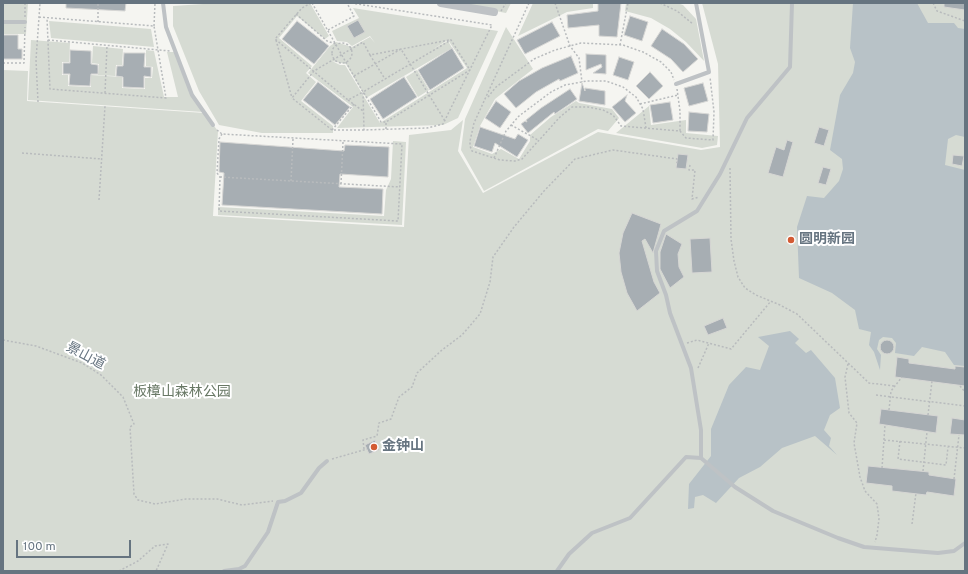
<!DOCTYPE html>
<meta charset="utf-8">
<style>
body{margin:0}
#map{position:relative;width:968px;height:574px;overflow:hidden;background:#f5f5f1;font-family:Overpass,sans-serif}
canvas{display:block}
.frame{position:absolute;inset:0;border:4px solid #667480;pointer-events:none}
.scale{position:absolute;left:16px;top:540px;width:115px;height:18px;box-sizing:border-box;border:2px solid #667480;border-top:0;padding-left:5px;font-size:12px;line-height:14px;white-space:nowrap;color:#667480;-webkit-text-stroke:3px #fff;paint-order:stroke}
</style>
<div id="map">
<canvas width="968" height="574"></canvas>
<div class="frame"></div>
<div class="scale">100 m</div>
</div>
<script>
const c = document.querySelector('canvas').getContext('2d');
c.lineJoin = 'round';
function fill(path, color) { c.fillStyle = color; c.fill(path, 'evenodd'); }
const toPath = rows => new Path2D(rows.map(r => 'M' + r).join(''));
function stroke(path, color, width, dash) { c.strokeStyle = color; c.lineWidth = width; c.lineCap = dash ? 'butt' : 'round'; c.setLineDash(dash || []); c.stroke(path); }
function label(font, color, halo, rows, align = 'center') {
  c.font = font + ' Overpass,"Noto Sans SC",sans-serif'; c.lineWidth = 4; c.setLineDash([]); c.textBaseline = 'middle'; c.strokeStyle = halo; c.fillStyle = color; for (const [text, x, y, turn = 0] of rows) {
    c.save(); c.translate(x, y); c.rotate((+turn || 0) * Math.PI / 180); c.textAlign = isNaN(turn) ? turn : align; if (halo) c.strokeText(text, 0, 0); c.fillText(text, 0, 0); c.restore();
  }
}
fill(toPath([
 [3,3,28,3,26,34,3,34],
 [218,3,310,3,329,36,325,39,297,16,279,38,312,66,306,73,316,82,301,101,333,126,333,133,262,133,219,125,199,91,173,26,173,6],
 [453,3,511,3,506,13],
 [533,3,593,3,593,8,567,12,518,36],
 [626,3,677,3,683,5,696,19,704,61,686,42,670,29,651,18,625,11],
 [702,3,965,3,965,571,3,571,3,70,28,71,27,101,204,113,218,131,213,216,404,227,409,135,451,130,463,120,458,151,483,193,598,132,701,150,720,147,718,64],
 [353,8,498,31,458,118,443,125,337,128,353,107,308,73,330,46,336,42,352,47,370,37,375,43,370,36,352,46,347,42,337,41,332,31,359,18],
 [448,40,467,68,380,123,345,65,340,65,332,61,317,71,332,61,346,64,366,98,452,48,448,41,433,49],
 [49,21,151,29,154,47,51,38],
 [506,27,533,69,495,99,480,126,473,147,492,154,501,149,519,159,530,141,530,135,551,117,576,101,579,103,612,109,619,118,608,131,598,129,484,191,461,150,465,119],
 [31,40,70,43,69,62,62,62,62,75,68,75,68,86,91,87,91,75,122,77,122,88,145,89,145,78,152,78,153,67,146,66,146,50,154,51,164,97,178,97,167,52,175,52,191,95,203,112,28,100],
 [93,46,123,49,122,65,116,65,115,76,98,75,99,64,92,63],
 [417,70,429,90,418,97,406,77],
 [649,106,651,125,686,120,686,133,718,136,717,145,702,148,616,133],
 [393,141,406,142,402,225,218,215,218,207,384,216,386,190,391,179]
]), '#d6dbd3');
fill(toPath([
 [853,3,917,3,928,23,954,23,958,28,965,29,965,137,956,135,948,139,945,165,965,170,965,366,954,365,945,352,922,347,914,356,895,353,896,343,892,338,883,337,879,340,877,349,881,355,880,370,874,352,869,345,871,332,859,329,855,310,832,293,799,278,797,227,807,196,824,198,839,181,843,169,842,159,830,150,840,95,853,73,855,62,850,48],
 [790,331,799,339,795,343,806,353,811,350,835,378,840,408,830,415,824,430,831,438,829,446,837,455,815,436,782,448,760,467,739,478,716,503,703,495,695,497,694,508,688,509,689,484,711,456,711,429,729,385,746,367,760,370,769,346,758,337]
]), '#b8c2c7');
const building = toPath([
 [66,3,126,3,125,11,66,8,66,3],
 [598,3,621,3,617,37,599,36,599,25,568,28,567,15,598,11,598,3],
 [944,3,965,3,965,10,944,7,944,3],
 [630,16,648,22,642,41,624,35,630,16],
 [358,20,365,32,354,38,347,26,358,20],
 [297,21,329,46,314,64,282,39,297,21],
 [552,22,560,36,525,54,517,40,552,22],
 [662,29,684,44,698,59,683,72,671,59,651,46,662,29],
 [3,35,18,35,18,49,22,49,22,59,3,59,3,35],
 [452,48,464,68,430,90,418,70,452,48],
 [70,50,91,51,91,64,98,65,98,74,91,74,90,86,69,85,70,74,63,74,63,63,70,63,70,50],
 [124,53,145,53,144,67,151,67,151,77,144,76,144,88,123,87,123,77,116,76,117,66,123,66,124,53],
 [586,54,606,55,606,74,593,73,602,67,601,64,586,70,586,54],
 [571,56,578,73,560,81,559,79,536,92,516,108,504,94,519,81,542,68,571,56],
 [619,57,634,62,628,80,613,75,619,57],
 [650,72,663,86,649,99,636,86,650,72],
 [404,77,417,97,383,119,370,99,404,77],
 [318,82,350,107,335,125,303,100,318,82],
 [582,83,585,91,585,88,605,91,605,105,579,101,582,83],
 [703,83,708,101,689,106,684,88,703,83],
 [570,89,577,99,555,114,554,112,528,133,521,124,525,121,527,122,526,120,541,108,570,89],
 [627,95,625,101,636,113,625,122,612,107,627,95],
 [496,101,511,112,500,128,485,118,496,101],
 [670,102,673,120,653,123,650,105,670,102],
 [689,112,709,114,707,132,688,131,689,112],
 [480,127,515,139,518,134,528,140,517,157,495,143,492,152,474,146,480,127],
 [819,127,829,130,824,146,814,143,819,127],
 [787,140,793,142,783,177,768,173,776,147,784,150,787,140],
 [220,142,344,151,345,145,389,147,388,177,340,174,339,187,383,189,382,214,222,205,224,173,219,172,220,142],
 [678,154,688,155,686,169,676,168,678,154],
 [953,155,964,156,962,166,952,164,953,155],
 [823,167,831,169,826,185,818,183,823,167],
 [632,213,661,224,653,253,645,239,642,241,654,282,660,293,637,311,627,293,621,272,619,253,623,233,632,213],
 [666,234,682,244,678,254,679,267,684,277,670,288,660,269,660,252,666,234],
 [710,238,712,272,692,273,690,239,710,238],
 [723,318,727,328,708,335,704,326,723,318],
 '880 347a7 7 0 1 1 14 0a7 7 0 1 1-14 0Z',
 [897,357,909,359,909,363,955,369,955,366,965,367,965,386,895,377,897,357],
 [881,409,938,416,936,433,879,424,881,409],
 [952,418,965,420,965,435,950,434,952,418],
 [375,440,379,450,369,454,365,445,375,440],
 [868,466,929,472,929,475,956,479,954,496,927,492,926,495,892,491,892,486,866,483,868,466]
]);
fill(building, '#a7aeb3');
stroke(building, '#d6d6d4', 1);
stroke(toPath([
 [311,3,302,8,275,39,348,100,363,92,364,130,427,128,443,124,492,25,351,3],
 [312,3,363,92,451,40,470,70,386,122,386,129],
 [529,3,474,123,470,141,470,146,472,151,500,160,515,161,522,159,560,117,572,107,588,107,603,110,613,115,621,126,680,131,686,138,713,140,714,112,710,77],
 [555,3,570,46,579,58,582,82],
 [660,3,677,11,693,24],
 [933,3,937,11,965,21],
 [501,11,506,3],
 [296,14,327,41,336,44],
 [25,17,25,3],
 [39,17,154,26,166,98,50,89,47,18],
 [98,22,98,3],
 [154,26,155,3],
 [328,30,354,16,347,3],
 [48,40,170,51],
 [276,40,292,98],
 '332 53a10 10 0 1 1 20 0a10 10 0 1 1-20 0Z',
 [620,45,628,3],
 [370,55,385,79],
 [3,63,24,63,25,27],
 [354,76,401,49,445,121],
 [677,89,680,111,680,131],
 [105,93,107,46],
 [364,93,381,122,386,122],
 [488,97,496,87,534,59,555,50,581,43,623,45,643,52,661,62,671,72,674,80],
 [348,100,363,111],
 [38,102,36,60,40,3],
 [640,104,678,95],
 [511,125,538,140],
 [217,130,222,134,402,144,398,221,219,211,220,177,217,173,219,139,222,134],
 [332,130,354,104],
 [364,130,332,130,292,98,314,71,363,42,370,55,449,40],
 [22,153,102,159],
 [494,158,506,131,519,116,551,92,565,85,587,81,606,81,623,87,636,97,643,109,646,128],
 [690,165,689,170,695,170,692,199,699,197],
 [730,168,731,239,734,261,738,277,745,288,756,295,780,305,797,314,869,383,894,386],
 [220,177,400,187],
 [291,181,293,139],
 [341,184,343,142],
 [99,200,105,106],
 [3,340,36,346,82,363,101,375,123,397,134,424,130,427,134,494,138,500,155,504,186,499,217,499,242,505,273,501],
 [687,343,697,340,731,349,771,301],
 [848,364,845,377,849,413,857,423,854,443,860,477,865,491,877,504,879,519,877,535,875,542],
 [698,368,709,343],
 [960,386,965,392],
 [876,395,965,406],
 [889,410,891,391,902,377],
 [928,415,932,381],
 [884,440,965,448],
 [900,441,898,459,946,465,948,447],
 [364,449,363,440,377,436,379,423,391,419,399,397,412,387,417,373,442,350,462,335,480,314,490,282,493,257,514,227,544,191,575,159,613,150,677,159,677,163],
 [332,459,367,449],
 [882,468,885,425],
 [923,471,927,432],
 [954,479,959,435],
 [912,524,916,493],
 [119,571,138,561,155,546,168,544,156,571]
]), '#b8bbbd', 1.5, [2, 2]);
stroke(toPath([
 [163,3,166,27,192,95,213,125],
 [3,22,25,22],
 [676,84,709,72,696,3],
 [701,458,701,430,691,368,670,313,666,295,657,271,656,251,664,231,697,211,720,174,747,118,790,67,792,3],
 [224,571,239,569,245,566,268,532,278,502,285,501,301,493,319,468,327,461],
 [557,571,569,554,592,533,630,518,686,457,701,458,735,487,773,511,838,538,864,547,938,553,954,551,965,543]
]), '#bec2c5', 4);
stroke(toPath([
 [441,3,494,12]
]), '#bec2c5', 8);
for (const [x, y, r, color] of [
 [791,240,4,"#d35b33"],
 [374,447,4,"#d35b33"]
]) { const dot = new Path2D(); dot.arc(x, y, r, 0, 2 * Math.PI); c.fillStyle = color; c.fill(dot); stroke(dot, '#fff', 1.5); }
label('bold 14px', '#667480', '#fff', [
 ["圆明新园",799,240],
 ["金钟山",382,447]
], 'left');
label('14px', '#667480', '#fff', [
 ["景山道",85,357,28]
]);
label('14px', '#687865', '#fff', [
 ["板樟山森林公园",182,393]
]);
</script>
